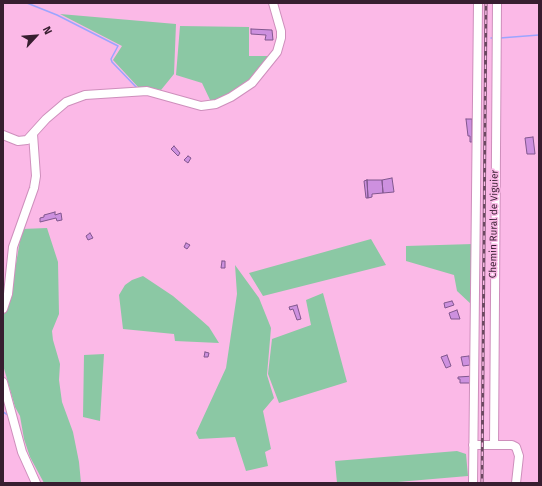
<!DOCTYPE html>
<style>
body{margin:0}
#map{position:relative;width:542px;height:486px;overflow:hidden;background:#fbb9e7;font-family:"Fira Sans",sans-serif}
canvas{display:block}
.frame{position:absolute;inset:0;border:4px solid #371e30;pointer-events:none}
.north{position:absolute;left:16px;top:16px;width:40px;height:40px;-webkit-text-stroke:3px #fbb9e7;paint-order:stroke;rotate:64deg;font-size:11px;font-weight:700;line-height:16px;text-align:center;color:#371e30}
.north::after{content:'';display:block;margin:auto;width:14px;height:18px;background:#371e30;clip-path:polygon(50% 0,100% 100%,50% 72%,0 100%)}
</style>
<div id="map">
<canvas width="542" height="486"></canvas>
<div class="frame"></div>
<div class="north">N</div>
</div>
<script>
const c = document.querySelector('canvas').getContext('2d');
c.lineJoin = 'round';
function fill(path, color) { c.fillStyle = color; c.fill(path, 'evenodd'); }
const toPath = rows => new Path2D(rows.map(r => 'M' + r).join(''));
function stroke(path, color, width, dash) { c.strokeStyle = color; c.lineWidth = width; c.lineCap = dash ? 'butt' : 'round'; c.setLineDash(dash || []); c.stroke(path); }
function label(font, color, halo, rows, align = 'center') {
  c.font = font + ' "Fira Sans",sans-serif'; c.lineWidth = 3; c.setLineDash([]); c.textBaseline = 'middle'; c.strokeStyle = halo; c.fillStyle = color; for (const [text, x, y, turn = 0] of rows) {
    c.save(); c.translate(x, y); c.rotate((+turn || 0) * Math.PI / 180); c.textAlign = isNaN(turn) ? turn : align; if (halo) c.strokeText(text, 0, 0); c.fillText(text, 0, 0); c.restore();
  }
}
fill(toPath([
 [60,14,176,24,174,74,161,90,152,88,139,88,113,60,122,46],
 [180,26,249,27,249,56,270,56,242,89,211,102,202,83,176,75],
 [47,228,58,262,59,314,52,331,53,340,60,364,59,380,62,402,73,432,79,462,81,483,44,483,30,457,24,439,20,416,15,407,3,365,3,316,10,298,22,229],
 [371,239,386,265,263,296,249,273],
 [473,244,472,305,457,291,454,275,406,261,406,246],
 [235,265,259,298,271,328,267,375,274,398,263,411,271,449,265,452,268,466,246,471,235,437,199,439,196,433,226,368,237,294],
 [143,276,173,296,200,319,209,327,219,343,175,341,174,334,123,329,119,295,125,285,132,280],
 [323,293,347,382,279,403,268,374,272,339,311,325,306,300],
 [104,354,100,421,83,417,84,355],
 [457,451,466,454,468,476,386,483,337,483,335,461]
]), '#8bc8a4');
stroke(toPath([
 [27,3,57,15,118,46,111,59,112,62,137,88],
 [491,38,492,38],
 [500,38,539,35],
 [3,412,8,415]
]), '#9ba5ff', 1.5);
const building = toPath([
 [251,29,272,30,273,40,265,40,266,35,251,34,251,29],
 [466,119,472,119,472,142,470,142,470,136,468,136,466,119],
 [533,137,535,154,527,154,525,138,533,137],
 [174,146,180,153,178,156,171,149,174,146],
 [188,156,191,158,188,163,184,160,188,156],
 [392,178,394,192,383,193,382,180,392,178],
 [367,180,368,198,366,198,364,181,367,180],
 [367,180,382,180,383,193,372,194,372,197,368,198,367,180],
 [55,212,55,215,61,213,62,220,57,221,56,218,40,222,40,218,44,217,44,215,55,212],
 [90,233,93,238,88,240,86,236,90,233],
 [186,243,190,245,187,249,184,247,186,243],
 [222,261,225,261,225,268,221,268,222,261],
 [452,301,454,305,445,308,444,303,452,301],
 [297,305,301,319,297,320,293,309,290,310,289,307,297,305],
 [457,310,460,319,451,319,449,313,457,310],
 [205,352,209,353,208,357,204,357,205,352],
 [447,355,451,366,446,368,441,357,447,355],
 [469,356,470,365,463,366,461,357,469,356],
 [474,376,470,383,460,383,460,379,458,379,458,377,474,376]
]);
fill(building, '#cd90df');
stroke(building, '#81578e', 1);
const minor = toPath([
 [3,135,18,141,27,140,46,119,66,102,85,95,147,91,201,106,216,104,231,97,252,83,277,52,281,38,281,31,273,3],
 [3,309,8,294,13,247,34,188,36,176,33,134],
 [3,382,22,452,36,483],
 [473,445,512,445,516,447,519,456,516,483],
 [494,445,497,3],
 [473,483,478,3]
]);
stroke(minor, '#ce8fbc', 10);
stroke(minor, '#fff', 8);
const rail = toPath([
 [482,483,486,3]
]);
stroke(rail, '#6c4861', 3);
stroke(rail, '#fbb9e7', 1.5, [4.5]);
label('10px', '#371e30', '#fbb9e7', [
 ["Chemin Rural de Viguier",494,224,-89]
]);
</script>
